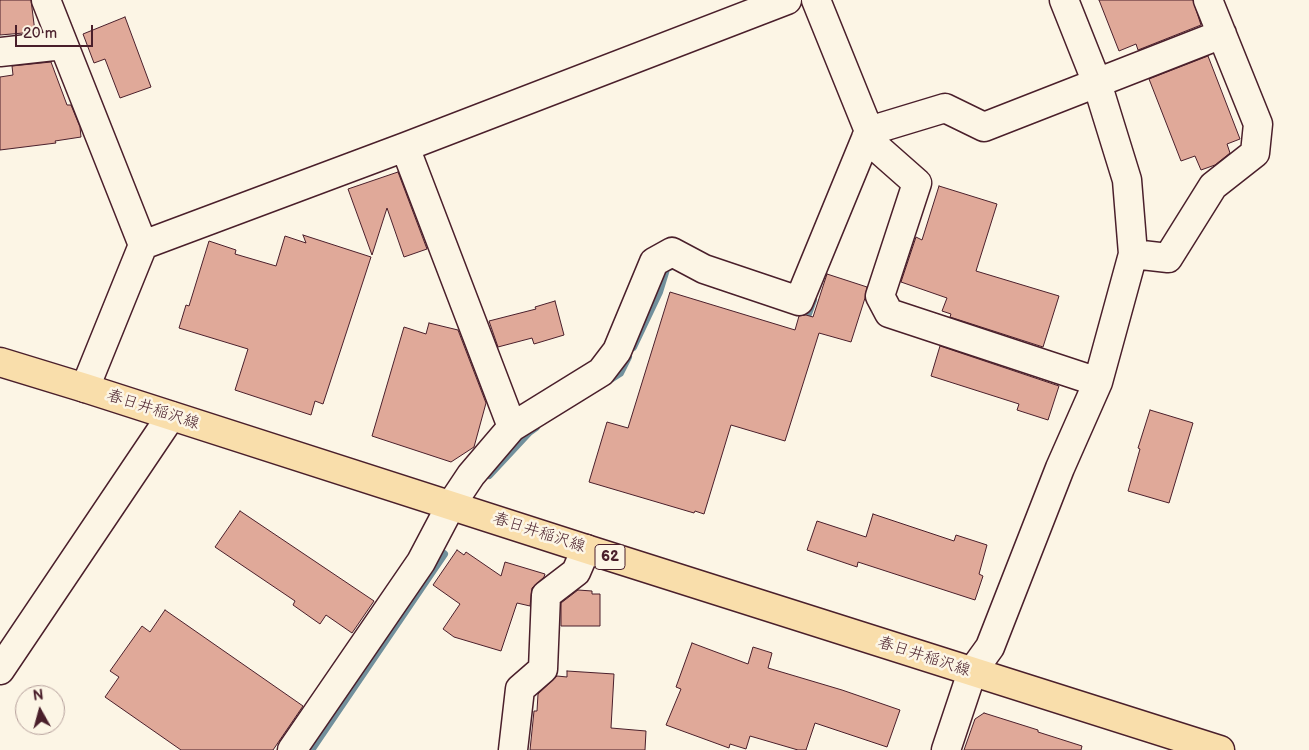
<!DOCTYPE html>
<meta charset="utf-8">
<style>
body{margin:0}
#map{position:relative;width:1309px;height:750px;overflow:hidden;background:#fcf5e5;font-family:"Balsamiq Sans",sans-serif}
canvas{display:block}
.north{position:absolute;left:15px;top:685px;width:50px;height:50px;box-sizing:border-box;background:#fcf5e5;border:1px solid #b59f9b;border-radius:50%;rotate:353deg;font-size:14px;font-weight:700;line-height:20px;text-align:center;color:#4a1f2b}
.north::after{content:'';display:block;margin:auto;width:18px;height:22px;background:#4a1f2b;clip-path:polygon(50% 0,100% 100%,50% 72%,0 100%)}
.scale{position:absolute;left:15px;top:25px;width:78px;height:22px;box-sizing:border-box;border:2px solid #4a1f2b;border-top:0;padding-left:6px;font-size:15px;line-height:18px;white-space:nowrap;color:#4a1f2b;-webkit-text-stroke:4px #fcf5e5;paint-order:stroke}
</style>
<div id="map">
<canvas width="1309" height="750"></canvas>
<div class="north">N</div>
<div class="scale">20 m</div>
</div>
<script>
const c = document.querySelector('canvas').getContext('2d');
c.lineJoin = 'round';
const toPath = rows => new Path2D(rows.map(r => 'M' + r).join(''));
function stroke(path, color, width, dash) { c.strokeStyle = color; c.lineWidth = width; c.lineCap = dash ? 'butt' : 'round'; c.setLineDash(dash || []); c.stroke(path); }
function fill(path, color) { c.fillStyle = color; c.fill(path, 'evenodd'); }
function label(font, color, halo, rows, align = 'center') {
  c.font = font + ' "Balsamiq Sans","Klee One",sans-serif'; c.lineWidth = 5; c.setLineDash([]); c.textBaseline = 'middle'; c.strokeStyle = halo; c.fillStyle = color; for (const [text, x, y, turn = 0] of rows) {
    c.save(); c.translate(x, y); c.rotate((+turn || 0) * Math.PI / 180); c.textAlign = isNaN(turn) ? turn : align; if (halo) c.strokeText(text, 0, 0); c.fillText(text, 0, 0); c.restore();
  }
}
stroke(toPath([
 [797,310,808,314,813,300],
 [633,347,659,292,667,266,670,267],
 [609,380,620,373,628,357],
 [489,475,529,432,536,427],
 [311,750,444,554]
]), '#71909c', 8);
const building = toPath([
 [0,0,31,0,35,32,0,35,0,0],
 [1099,0,1193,0,1201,25,1138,50,1136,44,1119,51,1099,0],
 [125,17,151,87,120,98,105,59,94,63,83,34,125,17],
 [1208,56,1240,139,1227,144,1230,153,1215,165,1201,170,1195,156,1181,161,1149,79,1208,56],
 [51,62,67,105,71,105,80,127,81,137,55,141,56,143,0,150,0,77,13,75,12,66,51,62],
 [398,172,427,249,404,257,387,208,372,255,348,189,398,172],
 [939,186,997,204,976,271,1059,296,1043,347,950,317,951,314,942,311,947,298,901,282,916,237,922,240,939,186],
 [303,235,371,257,323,404,315,401,311,415,235,390,248,349,179,328,186,305,189,306,209,241,236,250,235,254,276,266,285,236,306,243,303,235],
 [827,274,867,287,865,298,851,342,819,333,785,441,731,425,704,514,695,511,694,513,589,482,607,422,628,428,670,292,795,330,799,316,806,315,813,317,827,274],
 [555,301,564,335,534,344,532,338,498,347,489,321,536,309,535,307,555,301],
 [429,323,458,330,486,403,474,447,451,462,372,436,404,327,426,334,429,323],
 [940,346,1059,386,1048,420,1017,410,1019,404,931,376,940,346],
 [1150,410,1193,423,1169,503,1128,491,1140,449,1138,448,1150,410],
 [240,511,374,601,352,633,326,615,320,624,293,605,295,601,215,547,240,511],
 [873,514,954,541,956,535,987,545,979,574,983,576,975,600,858,562,857,567,807,550,817,521,866,537,873,514],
 [457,550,464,555,466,552,501,576,505,562,545,574,544,577,532,588,530,606,517,603,501,651,454,637,443,629,460,604,433,585,457,550],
 [578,590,592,591,592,594,600,594,600,626,561,626,561,603,578,590],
 [165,610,303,706,273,750,181,750,105,697,119,677,110,671,142,626,150,632,165,610],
 [692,643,748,664,753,647,772,653,768,668,842,690,900,710,887,747,815,723,806,750,798,750,750,736,746,749,730,744,729,748,666,725,681,689,676,687,692,643],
 [567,671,614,674,611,728,646,731,645,750,530,750,534,711,537,711,538,694,557,676,567,677,567,671],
 [984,713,1038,730,1038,732,1082,746,1081,750,964,750,975,719,984,713]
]);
fill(building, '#e0a999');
stroke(building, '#4a1f2b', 1);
const street = toPath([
 [46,0,143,245],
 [0,52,63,45],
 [869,131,945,108,984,127,1222,34],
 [866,138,917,183,880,296,889,313,1098,382],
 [405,147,512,427],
 [1133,254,1168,258,1213,186,1255,153,1258,124,1208,0],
 [85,388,143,245,405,147,787,0],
 [0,670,171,416],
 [292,750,421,562,451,505,471,475,512,427,601,372,617,351,654,262,672,252,704,269,799,301,869,131,816,0],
 [513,750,520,689,543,669,546,595,576,572,586,549],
 [946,750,972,672,990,647,1060,468,1098,382,1133,254,1127,180,1097,83,1064,0]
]);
const primary = toPath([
 [0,362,85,388,586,549,1220,750]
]);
stroke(street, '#4a1f2b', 31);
stroke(primary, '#4a1f2b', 31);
stroke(street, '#fcf5e5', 28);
stroke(primary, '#f9deab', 28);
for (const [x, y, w] of [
 [610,557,30]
]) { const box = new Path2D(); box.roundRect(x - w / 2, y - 12.5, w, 25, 4); c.fillStyle = '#fcf5e5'; c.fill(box); stroke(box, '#4a1f2b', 1); }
label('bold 15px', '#4a1f2b', null, [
 ["62",610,557]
]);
label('16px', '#4a1f2b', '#fcf5e5', [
 ["春日井稲沢線",153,410,18],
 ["春日井稲沢線",539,533,18],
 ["春日井稲沢線",924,657,18]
]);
</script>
